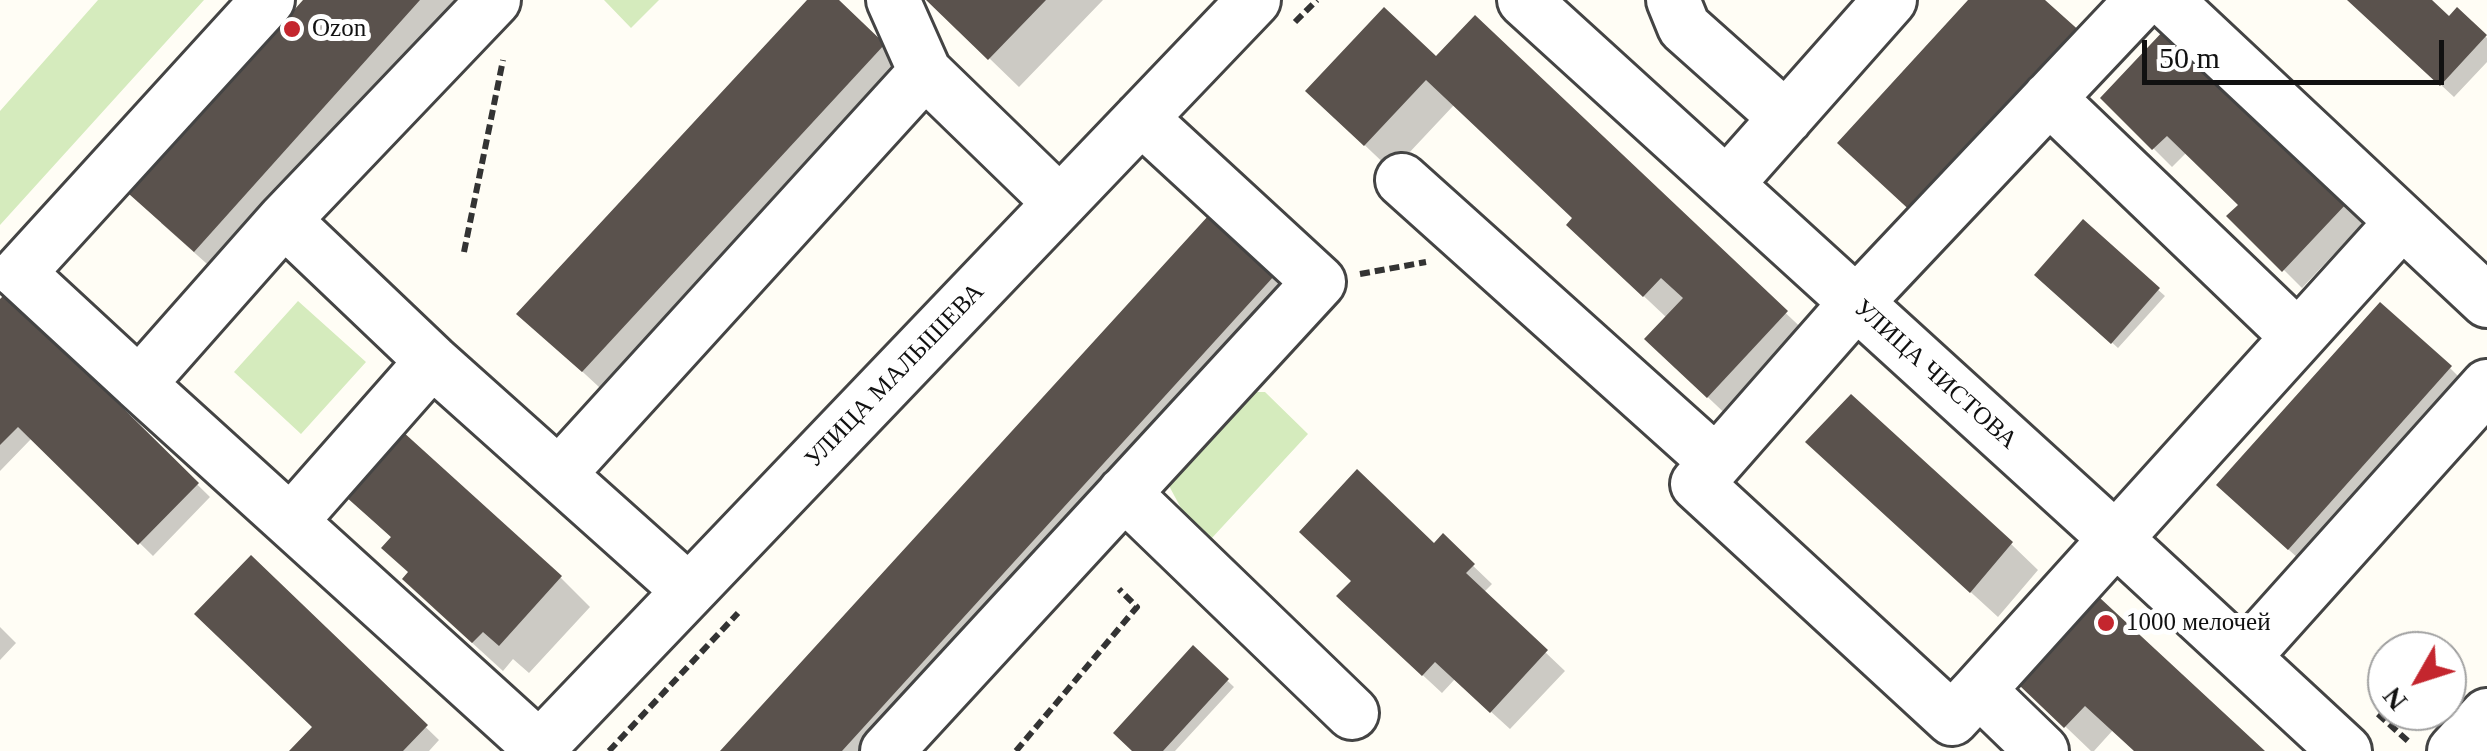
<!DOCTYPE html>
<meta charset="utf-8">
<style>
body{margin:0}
#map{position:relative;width:2487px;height:751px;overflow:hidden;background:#fffdf5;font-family:"Times New Roman",serif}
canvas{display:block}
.north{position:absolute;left:2367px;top:631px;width:100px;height:100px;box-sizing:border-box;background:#fff;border:2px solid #a0a0a0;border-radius:50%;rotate:231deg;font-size:28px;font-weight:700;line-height:40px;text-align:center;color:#111}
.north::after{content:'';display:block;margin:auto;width:35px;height:45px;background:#c4262e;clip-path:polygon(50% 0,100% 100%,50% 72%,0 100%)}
.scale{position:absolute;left:2142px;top:40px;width:302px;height:45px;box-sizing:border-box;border:5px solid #111;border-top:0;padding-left:12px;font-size:30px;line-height:35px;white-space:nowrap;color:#111;-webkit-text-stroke:8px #fff;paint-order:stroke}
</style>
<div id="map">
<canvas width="2487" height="751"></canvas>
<div class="north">N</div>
<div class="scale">50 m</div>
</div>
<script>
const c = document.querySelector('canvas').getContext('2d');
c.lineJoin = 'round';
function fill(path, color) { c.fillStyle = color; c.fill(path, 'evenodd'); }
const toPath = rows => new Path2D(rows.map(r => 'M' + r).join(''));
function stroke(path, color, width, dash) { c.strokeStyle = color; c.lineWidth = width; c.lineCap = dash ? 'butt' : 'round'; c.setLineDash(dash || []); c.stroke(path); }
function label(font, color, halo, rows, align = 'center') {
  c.font = font + ' "Times New Roman",serif'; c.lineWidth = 10; c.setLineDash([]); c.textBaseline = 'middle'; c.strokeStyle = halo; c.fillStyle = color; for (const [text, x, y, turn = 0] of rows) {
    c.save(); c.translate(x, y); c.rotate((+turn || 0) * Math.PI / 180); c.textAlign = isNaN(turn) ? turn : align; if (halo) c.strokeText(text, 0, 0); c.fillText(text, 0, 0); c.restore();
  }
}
fill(toPath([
 [98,0,204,0,0,225,0,111],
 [604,0,659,0,631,28],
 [298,301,366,362,301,434,234,372],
 [1252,392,1265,392,1308,434,1211,539,1183,512,1167,482]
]), '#d5ebbd');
fill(toPath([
 [306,0,474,0,224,279,161,223],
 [811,0,836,0,912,75,612,399,520,314],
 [929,0,1103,0,1019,87],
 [2349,0,2428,0,2449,19,2458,11,2487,38,2487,62,2454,97],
 [1475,18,1813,339,1735,423,1674,365,1667,318,1596,251,1575,218,1454,105,1392,171,1335,117,1436,60],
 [2167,32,2363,223,2302,288,2230,216,2241,205,2187,152,2172,167,2103,98],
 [2083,223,2165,296,2118,348,2038,275],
 [1273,277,1302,305,896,751,724,751],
 [6,297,210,497,153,556,32,438,0,471,0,302],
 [2450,368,2479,397,2319,577,2249,514],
 [402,435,561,578,590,607,529,673,513,659,503,671,434,608,410,573,393,539,378,525],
 [1835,468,2011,544,2038,570,1998,617],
 [1443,537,1492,584,1483,593,1565,671,1510,729,1455,679,1442,693,1358,615],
 [251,558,439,740,429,751,293,751,316,727],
 [0,627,16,643,0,660],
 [1194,649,1234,687,1175,751,1135,751],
 [2022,685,2262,751,2135,751,2113,730,2094,751,2091,751]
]), '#0003');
fill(toPath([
 [303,0,420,0,194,252,129,194],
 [807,0,839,0,885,44,582,372,516,314],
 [926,0,1046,0,988,60],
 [1968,0,2045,0,2083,34,1916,216,1837,143],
 [2347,0,2432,0,2449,16,2457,7,2487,35,2440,86],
 [1384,7,1436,56,1475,15,1788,311,1707,398,1644,339,1683,298,1661,278,1643,297,1566,225,1572,218,1426,80,1364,146,1305,91],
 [2166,28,2347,203,2282,272,2226,216,2238,205,2167,136,2152,150,2100,98],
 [1209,215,1275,275,842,751,720,751],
 [2083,219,2160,288,2111,344,2034,275],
 [6,293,199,483,138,545,18,427,0,445,0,299],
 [2380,302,2452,366,2288,550,2216,485],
 [1851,394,2013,542,1970,593,1805,442],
 [402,431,562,576,499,646,483,632,472,643,402,579,408,572,381,548,391,537,345,496],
 [1357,469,1434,543,1443,533,1475,564,1466,573,1548,650,1490,713,1435,662,1422,676,1336,596,1351,581,1299,532],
 [251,555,428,725,403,751,289,751,312,727,194,614],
 [2100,598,2265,751,2134,751,2085,706,2064,728,2019,685],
 [1193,645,1229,679,1163,751,1132,751,1113,733]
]), '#5a524d');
const minor = toPath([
 [893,0,925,72],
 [1524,0,2117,540,2345,751],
 [1673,0,1684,27,1786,118],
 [2166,0,2487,301],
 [2049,98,2298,337],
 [1402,180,1716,462],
 [1727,184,1890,0],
 [284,220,494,0],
 [139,384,19,273,268,0],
 [560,473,925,72,1060,203],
 [1124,493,1352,713],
 [291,521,432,361],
 [2244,657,2487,386],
 [1979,690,2402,222],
 [539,747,139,384,284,220,432,361,689,591],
 [536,751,1254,0],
 [887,751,1319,282,1141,118],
 [2042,751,1979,690,1952,719,1697,484,1856,303,2142,0],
 [2454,751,2487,715]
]);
stroke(minor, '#444', 58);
stroke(toPath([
 [1295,22,1317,0],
 [464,252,503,60],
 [1360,274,1426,262],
 [2378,714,2409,742],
 [609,751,738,613],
 [1016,751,1137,607,1119,589]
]), '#333', 6, [10, 5]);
stroke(minor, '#fff', 52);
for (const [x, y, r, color] of [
 [292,29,10,"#c4262e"],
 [2106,623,10,"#c4262e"]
]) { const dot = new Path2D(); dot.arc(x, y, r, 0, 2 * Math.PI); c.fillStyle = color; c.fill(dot); stroke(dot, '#fff', 4); }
label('25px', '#111', '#fff', [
 ["Ozon",312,29],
 ["1000 мелочей",2126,623]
], 'left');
label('25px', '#111', '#fff', [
 ["УЛИЦА ЧИСТОВА",1935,375,42],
 ["УЛИЦА МАЛЫШЕВА",895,376,-46]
]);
</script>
